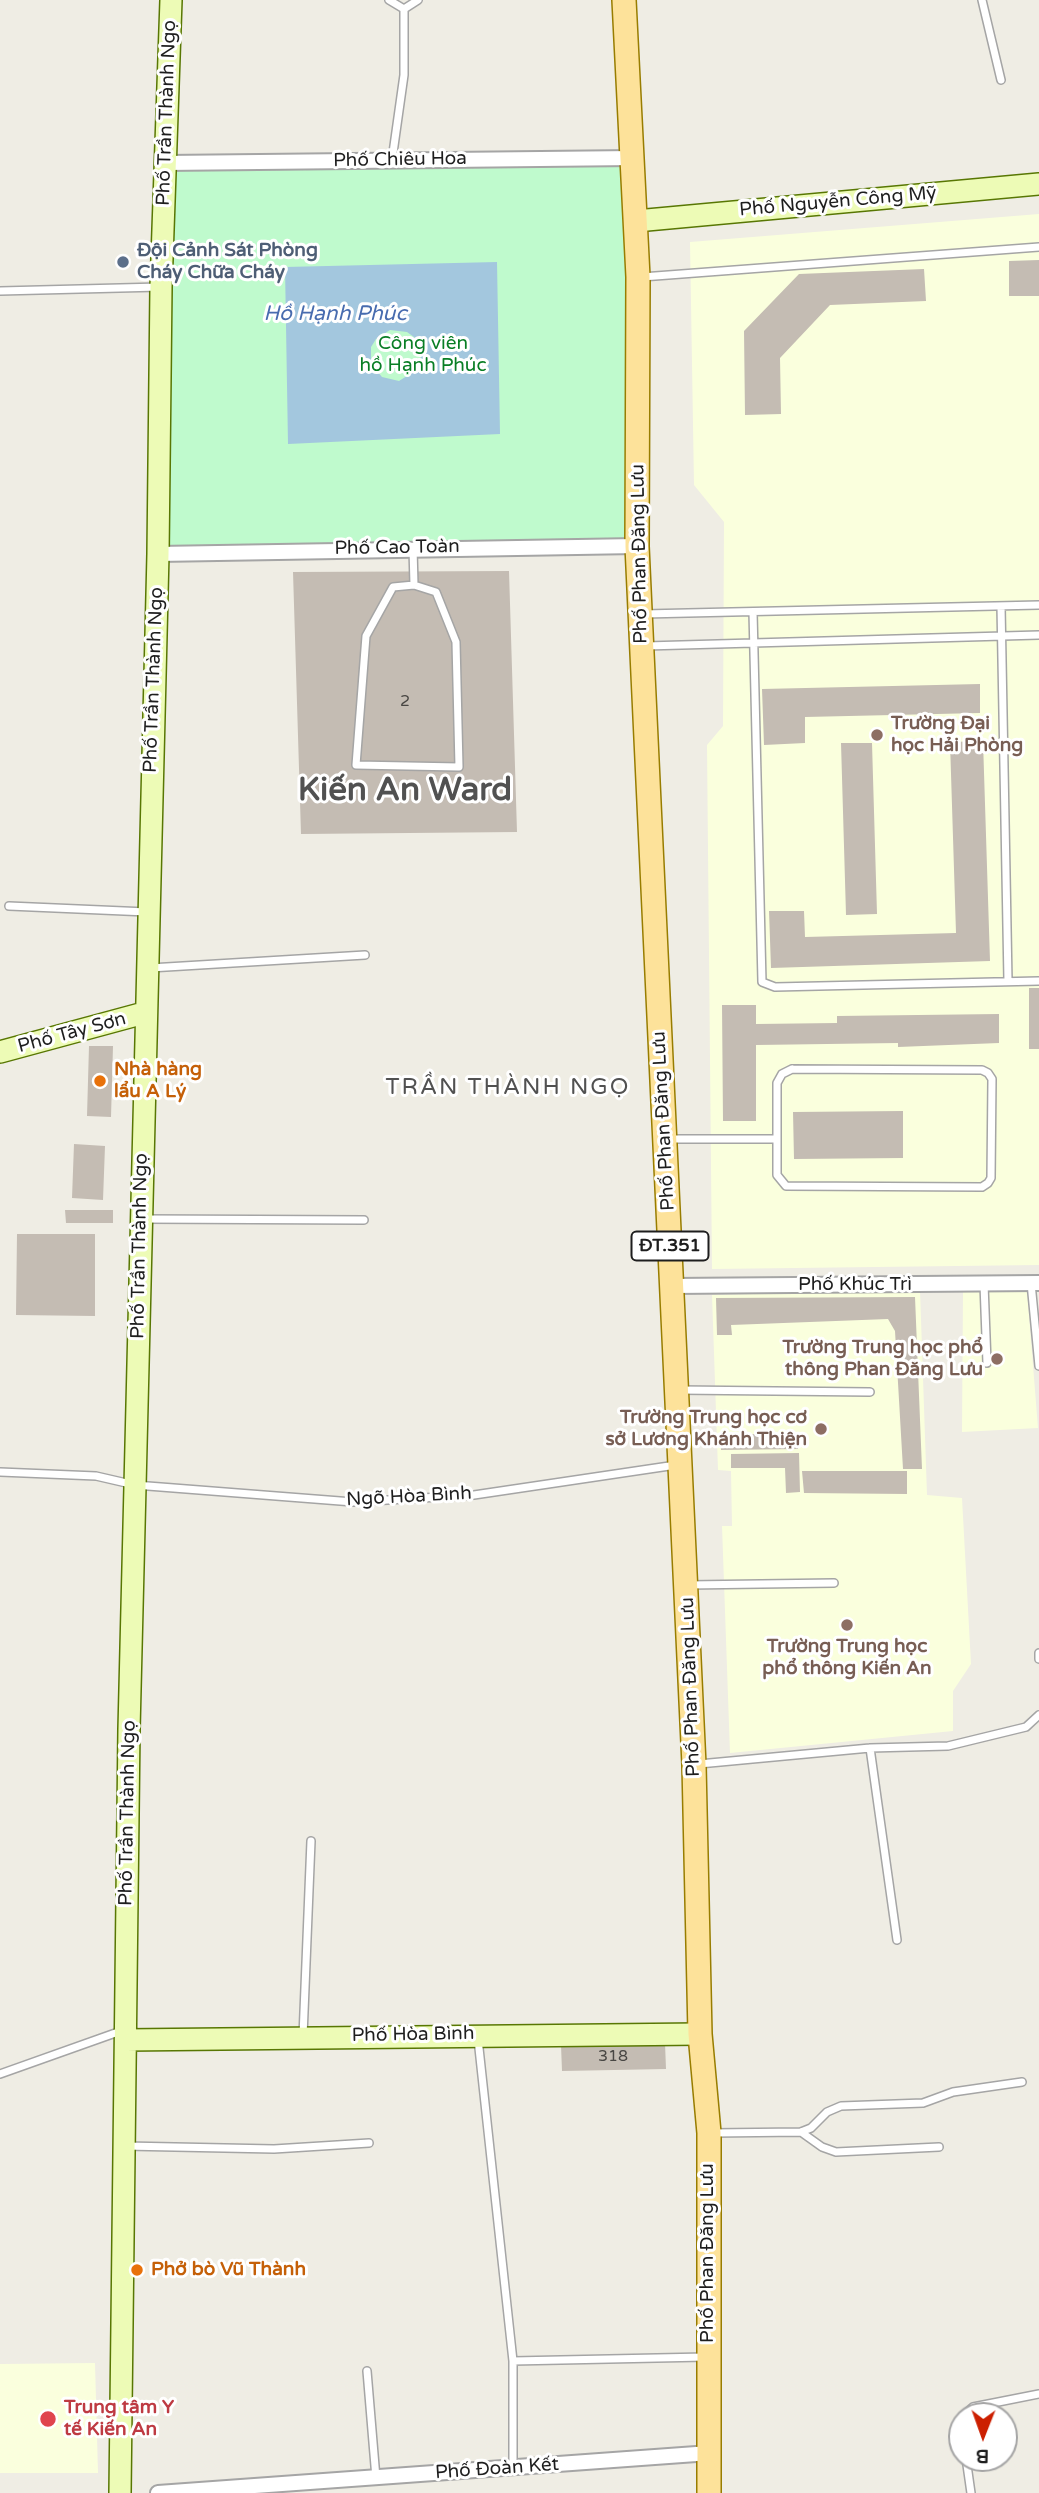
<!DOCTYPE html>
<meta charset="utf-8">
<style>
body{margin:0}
#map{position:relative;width:1039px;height:2493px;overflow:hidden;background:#efede4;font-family:"Varela Round",sans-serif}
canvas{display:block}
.north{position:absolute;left:948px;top:2402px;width:70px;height:70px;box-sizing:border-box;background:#fff;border:2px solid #a5a5a5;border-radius:50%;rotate:181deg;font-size:19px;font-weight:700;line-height:28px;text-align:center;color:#1e1e1e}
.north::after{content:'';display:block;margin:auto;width:24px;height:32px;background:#cc1f00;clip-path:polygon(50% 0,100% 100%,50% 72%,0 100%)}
</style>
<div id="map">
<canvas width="1039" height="2493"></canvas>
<div class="north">B</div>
</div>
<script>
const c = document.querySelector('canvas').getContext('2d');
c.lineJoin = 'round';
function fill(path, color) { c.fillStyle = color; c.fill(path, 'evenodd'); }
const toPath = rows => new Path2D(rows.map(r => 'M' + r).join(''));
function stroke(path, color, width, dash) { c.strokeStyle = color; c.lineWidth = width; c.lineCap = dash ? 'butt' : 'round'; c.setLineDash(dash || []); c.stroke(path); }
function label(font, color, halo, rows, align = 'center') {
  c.font = font + ' "Varela Round",sans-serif'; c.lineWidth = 6; c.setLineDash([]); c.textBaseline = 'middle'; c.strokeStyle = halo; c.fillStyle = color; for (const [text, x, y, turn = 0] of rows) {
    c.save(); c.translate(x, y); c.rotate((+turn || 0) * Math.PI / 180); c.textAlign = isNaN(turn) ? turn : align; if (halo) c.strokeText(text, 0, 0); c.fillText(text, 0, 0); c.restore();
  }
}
fill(toPath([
 [1039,214,1039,1265,712,1269,707,745,723,726,724,522,694,485,690,242],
 [920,1290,927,1495,962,1498,971,1664,953,1691,953,1731,730,1753,722,1526,732,1526,731,1471,718,1470,712,1295],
 [1027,1290,1038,1428,962,1432,963,1291],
 [95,2363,98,2473,0,2473,0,2364]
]), '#faffdd');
fill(toPath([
 [634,158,637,546,158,554,165,163]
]), '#bffacd');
fill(toPath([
 [497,262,500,434,288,444,285,267],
 [390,330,407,332,414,337,422,352,418,369,399,381,382,377,371,364,371,347,376,339]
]), '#a3c7de');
fill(toPath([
 [1039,260,1039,296,1009,296,1009,261],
 [924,269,926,301,830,305,780,358,781,414,745,415,744,331,799,274],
 [509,571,517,832,301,834,293,572],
 [980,684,980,713,805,717,805,743,764,745,762,689],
 [983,741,990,961,771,968,769,911,804,911,805,937,956,933,950,742],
 [841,743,872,743,877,914,846,915],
 [1029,988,1039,988,1039,1049,1029,1049],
 [722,1005,756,1005,756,1024,837,1023,837,1016,999,1014,999,1043,898,1047,898,1043,756,1045,756,1121,723,1121],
 [89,1046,113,1046,111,1117,87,1116],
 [903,1111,903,1158,794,1159,793,1112],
 [74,1144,105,1146,103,1200,72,1198],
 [65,1210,113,1210,113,1223,66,1223],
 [17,1234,95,1234,95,1316,16,1315],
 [915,1297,922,1469,903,1469,895,1331,888,1319,731,1325,732,1335,717,1335,716,1298],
 [797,1433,798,1449,721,1450,720,1435],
 [799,1453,800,1492,786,1493,785,1468,731,1468,731,1454],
 [802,1471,907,1471,907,1494,804,1493],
 [665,2043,666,2069,562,2071,561,2045]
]), '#c4bcb3');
const lane = toPath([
 [389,0,404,9,418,0],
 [982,0,1001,80],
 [392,160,404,75,404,9],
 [642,277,1039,247],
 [0,291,160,287],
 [413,548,414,585],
 [414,585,436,592,456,642,459,767,356,765,366,636,393,587,414,585],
 [1001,606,1008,981],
 [753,612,762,982,775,987,1039,981],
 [644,614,1039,605],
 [646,646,1039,635],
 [9,906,147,912],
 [150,968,365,955],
 [792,1069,982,1070,988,1073,992,1079,991,1178,988,1183,982,1187,786,1186,777,1175,777,1083,782,1074,792,1069],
 [668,1139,776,1139],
 [144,1219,364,1220],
 [1031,1283,1039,1366],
 [984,1284,987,1363],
 [679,1390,870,1392],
 [0,1472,96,1476,135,1485,353,1502,474,1495,676,1465],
 [688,1585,834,1583],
 [1039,1653,1039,1659],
 [699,1764,870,1748],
 [897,1940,870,1748,948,1746,1026,1727,1039,1715],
 [303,2036,311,1841],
 [478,2039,513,2361,513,2468],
 [0,2074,121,2031],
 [801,2132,822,2147,836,2152,939,2147],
 [713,2133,801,2132,811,2128,827,2112,841,2106,923,2103,953,2092,1022,2082],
 [125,2146,274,2149,369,2143],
 [513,2361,705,2357],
 [367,2371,376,2478],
 [963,2416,973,2407,1039,2394],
 [966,2458,971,2493]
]);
const street = toPath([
 [165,163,634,158],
 [158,554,637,546],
 [672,1286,1039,1283],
 [158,2493,710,2453]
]);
const secondary = toPath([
 [636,221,1039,184],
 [0,1052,144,1013],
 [126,2040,700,2034],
 [120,2493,129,1729,158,554,161,287,171,0]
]);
const primary = toPath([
 [624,0,638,277,637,546,694,1765,700,2034,709,2133,709,2493]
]);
stroke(lane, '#a5a5a5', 10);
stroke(street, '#a5a5a5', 18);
stroke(secondary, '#587703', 24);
stroke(primary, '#987d00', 26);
stroke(lane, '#fff', 7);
stroke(street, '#fff', 14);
stroke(secondary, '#edfbb6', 21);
stroke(primary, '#fde29a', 23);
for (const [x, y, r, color] of [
 [123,262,7,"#5c6f8a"],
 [877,735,7,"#8d6e63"],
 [100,1081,7,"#e8710a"],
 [997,1359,7,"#8d6e63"],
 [821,1429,7,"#8d6e63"],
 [847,1625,7,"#8d6e63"],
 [137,2270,7,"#e8710a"],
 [48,2419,9,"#e0444e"]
]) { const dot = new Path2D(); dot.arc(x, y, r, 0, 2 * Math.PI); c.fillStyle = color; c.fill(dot); stroke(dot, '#fff', 2.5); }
label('16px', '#484643', null, [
 ["2",405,702],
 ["318",613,2057]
]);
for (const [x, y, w] of [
 [670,1246,77]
]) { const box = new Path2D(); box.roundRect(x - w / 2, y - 14.5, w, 29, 5); c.fillStyle = '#fff'; c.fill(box); stroke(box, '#1e1e1e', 2); }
label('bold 18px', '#1e1e1e', null, [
 ["ĐT.351",670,1246]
]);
label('19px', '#1e1e1e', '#fff', [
 ["Phố Trần Thành Ngọ",167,113,-88],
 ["Phố Chiêu Hoa",400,160,-1],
 ["Phố Nguyễn Công Mỹ",838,202,-5],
 ["Phố Cao Toàn",397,548,-1],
 ["Phố Phan Đăng Lưu",640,554,-91],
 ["Phố Trần Thành Ngọ",154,680,-88],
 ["Phố Tây Sơn",72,1033,-15],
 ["Phố Phan Đăng Lưu",664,1121,-93],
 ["Phố Trần Thành Ngọ",140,1246,-89],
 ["Phố Khúc Trì",855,1285],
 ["Ngõ Hòa Bình",409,1497,-3],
 ["Phố Phan Đăng Lưu",691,1687,-92],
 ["Phố Trần Thành Ngọ",128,1813,-89],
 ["Phố Hòa Bình",413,2035,-1],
 ["Phố Phan Đăng Lưu",708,2253,-90],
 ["Phố Đoàn Kết",497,2469,-4]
]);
label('bold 19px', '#4e5e75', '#fff', [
 ["Đội Cảnh Sát Phòng",137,251],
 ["Cháy Chữa Cháy",137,273]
], 'left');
label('19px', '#097e25', '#fff', [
 ["Công viên",423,344],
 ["hồ Hạnh Phúc",423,366]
]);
label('bold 19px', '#785e54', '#fff', [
 ["Trường Đại",891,724,"left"],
 ["học Hải Phòng",891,746,"left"],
 ["Trường Trung học phổ",983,1348],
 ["thông Phan Đăng Lưu",983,1370],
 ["Trường Trung học cơ",807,1418],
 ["sở Lương Khánh Thiện",807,1440],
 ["Trường Trung học",847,1647,"center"],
 ["phổ thông Kiến An",847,1669,"center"]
], 'right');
label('bold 19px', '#c56008', '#fff', [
 ["Nhà hàng",114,1070],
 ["lẩu A Lý",114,1092],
 ["Phở bò Vũ Thành",151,2270]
], 'left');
label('bold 19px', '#be3a42', '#fff', [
 ["Trung tâm Y",64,2408],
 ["tế Kiến An",64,2430]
], 'left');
label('italic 21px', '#486caf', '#fff', [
 ["Hồ Hạnh Phúc",335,314]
]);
c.letterSpacing = '2px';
label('23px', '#515151', '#fff', [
 ["TRẦN THÀNH NGỌ",508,1088]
]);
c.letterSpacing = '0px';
label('bold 33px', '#515151', '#fff', [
 ["Kiến An Ward",405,791]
]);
</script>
